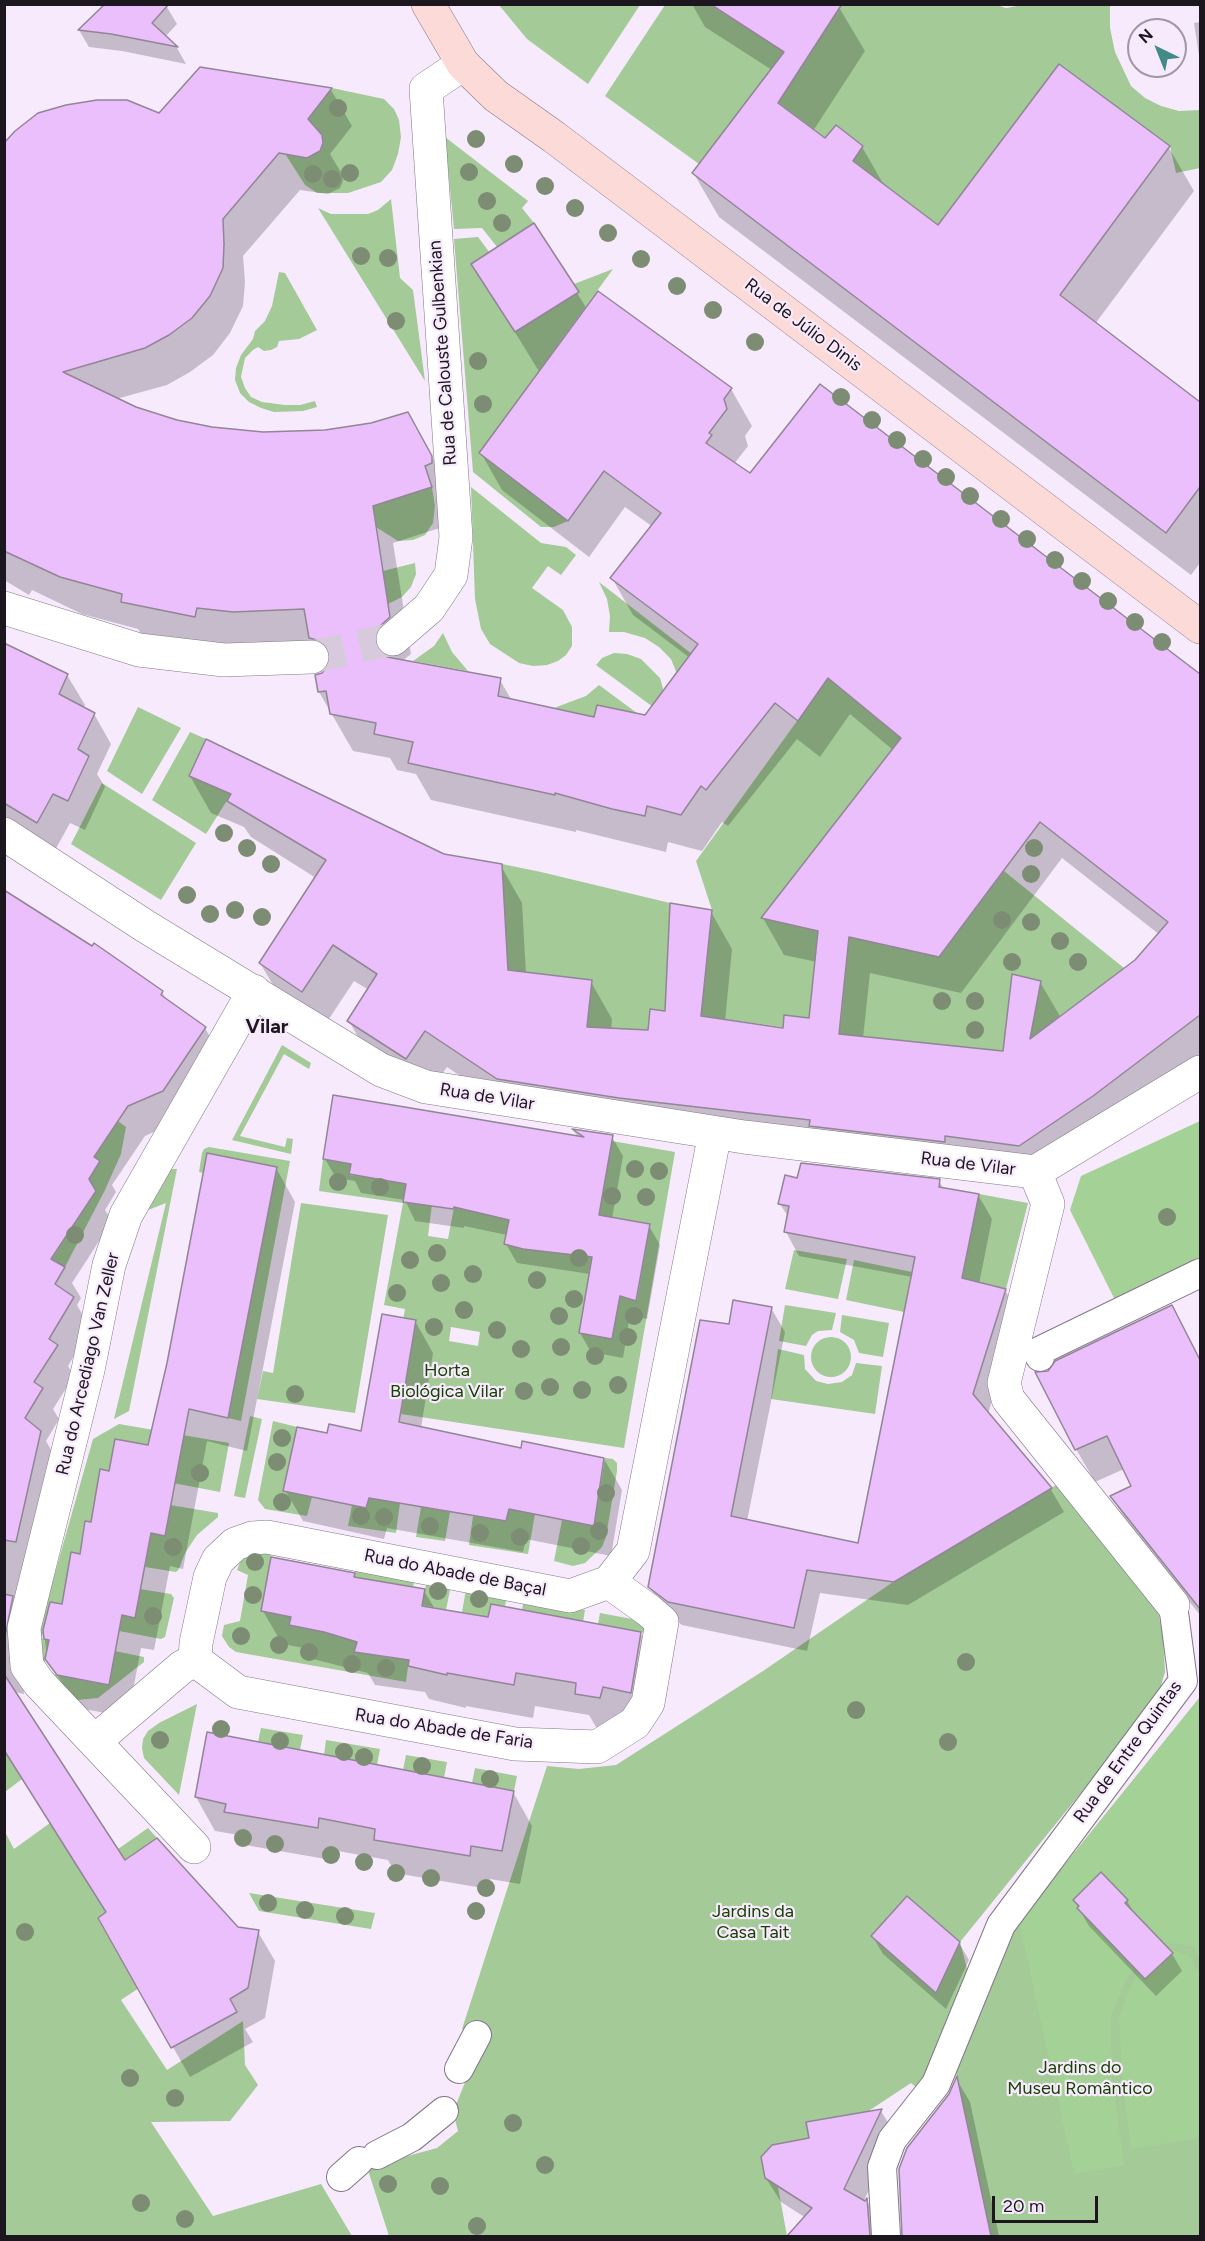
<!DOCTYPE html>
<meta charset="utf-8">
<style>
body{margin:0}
#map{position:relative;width:1205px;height:2241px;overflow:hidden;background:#f8eafd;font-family:Figtree,sans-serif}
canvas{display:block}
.frame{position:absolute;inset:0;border:6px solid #1c171e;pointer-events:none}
.north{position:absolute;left:1127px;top:18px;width:60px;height:60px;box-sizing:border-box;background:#f8eafd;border:2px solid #a096a4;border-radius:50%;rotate:317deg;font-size:16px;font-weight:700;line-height:24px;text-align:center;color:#1c171e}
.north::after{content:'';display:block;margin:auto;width:21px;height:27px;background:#428a88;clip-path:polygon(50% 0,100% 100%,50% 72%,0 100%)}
.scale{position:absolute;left:992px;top:2196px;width:106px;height:27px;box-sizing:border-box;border:3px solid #1c171e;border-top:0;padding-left:8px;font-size:18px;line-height:21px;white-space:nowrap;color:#1c171e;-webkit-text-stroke:4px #f8eafd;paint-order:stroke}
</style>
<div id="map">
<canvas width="1205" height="2241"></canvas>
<div class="frame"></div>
<div class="north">N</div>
<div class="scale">20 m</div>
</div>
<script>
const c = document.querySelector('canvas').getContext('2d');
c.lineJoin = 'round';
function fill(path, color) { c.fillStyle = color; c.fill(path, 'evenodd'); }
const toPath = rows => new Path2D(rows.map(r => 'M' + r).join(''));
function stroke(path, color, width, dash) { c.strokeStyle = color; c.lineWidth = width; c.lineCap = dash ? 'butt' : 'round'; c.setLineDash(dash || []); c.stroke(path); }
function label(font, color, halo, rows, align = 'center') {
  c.font = font + ' Figtree,sans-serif'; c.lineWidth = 4.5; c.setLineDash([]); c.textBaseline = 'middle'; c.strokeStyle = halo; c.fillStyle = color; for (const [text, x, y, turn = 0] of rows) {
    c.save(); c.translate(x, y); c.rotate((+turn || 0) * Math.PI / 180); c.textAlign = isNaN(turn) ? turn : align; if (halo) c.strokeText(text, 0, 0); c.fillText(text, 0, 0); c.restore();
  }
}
fill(toPath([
 [994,4,1006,8,1029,4,1110,5,1110,28,1115,52,1131,86,1145,98,1161,106,1179,111,1200,110,1200,168,1176,173,1170,146,1059,64,938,225,853,161,863,146,836,125,825,138,758,87,699,164,605,96,665,5,710,5,803,64,840,7,837,5],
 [499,5,640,5,588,84,527,39],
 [332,88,384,99,394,109,399,120,401,137,398,154,392,170,381,182,348,193,317,193,305,185,282,149,307,158,320,151,300,129],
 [445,137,528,201,522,208,534,223,497,247,482,228,454,229],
 [391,199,400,278,413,290,425,381,318,208,331,214,368,214,378,210],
 [478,237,490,253,471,264,515,332,547,312,542,302,550,276,563,266,574,284,613,269,479,453,568,521,554,527,541,527,473,472,454,239],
 [279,272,285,273,317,330,299,339,279,341,277,347,271,350,264,351,258,347,253,350,245,358,241,377,245,388,251,397,262,402,285,405,300,405,315,401,317,407,303,411,274,412,261,408,249,402,240,393,235,380,236,368,241,355,253,339,255,331,265,321,272,306],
 [432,487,435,506,433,523,425,535,413,540,398,541,376,527,375,516,361,516,361,507],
 [471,487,541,543,566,547,576,555,561,575,548,566,532,588,563,610,572,627,572,646,566,655,558,661,547,665,533,666,519,663,490,644,481,629,475,599],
 [415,563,416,574,411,587,402,597,388,604,383,571],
 [599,582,701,661,677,674,671,659,659,647,645,638,624,632,609,632,610,616,607,599],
 [443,633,452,652,468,671,413,661,434,646],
 [614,653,627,654,641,659,660,678,664,692,653,707,596,665,602,658],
 [828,678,901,738,761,918,818,931,809,1018,784,1015,783,1027,701,1016,712,910,696,861],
 [599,685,653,725,597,706,594,717,554,708,586,696],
 [138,707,181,728,142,794,107,771],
 [190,732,206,739,189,776,231,794,206,834,152,800],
 [102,783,196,843,161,900,71,844],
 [502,864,541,872,670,903,665,1011,650,1010,648,1033,587,1027,591,981,508,970],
 [1004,871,1124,968,1047,1059,822,1033,841,1021,849,937,939,957],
 [1013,974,1041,981,1027,1049],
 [282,1045,311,1063,309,1069,284,1054,240,1136,285,1147,287,1138,293,1139,291,1154,232,1140],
 [118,1121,126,1127,121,1154,105,1190,65,1267,52,1259,95,1191,89,1179,94,1157],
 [612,1141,675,1152,624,1448,401,1414,413,1335,401,1332,405,1309,384,1305,403,1203,319,1191,323,1159,351,1164,349,1175,373,1178,375,1167,408,1173,403,1202,421,1205,423,1194,433,1196,428,1236,448,1239,454,1207,509,1217,504,1244,523,1249,596,1232,579,1333,612,1339,620,1296,637,1300,650,1225,599,1215],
 [451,1327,480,1332,478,1346,449,1341],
 [209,1147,290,1161,241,1421,228,1418,276,1167,207,1153,203,1173,199,1172,202,1153,204,1149],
 [161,1169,177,1169,129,1411,114,1419,166,1203,138,1214],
 [979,1194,1028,1203,1006,1289,962,1278],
 [301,1203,388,1215,355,1413,257,1399,263,1371,273,1373],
 [794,1250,847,1259,838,1299,785,1289],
 [854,1260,912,1272,904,1312,846,1300],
 [785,1305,836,1313,832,1330,818,1331,812,1335,806,1346,779,1341],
 [842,1315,889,1323,883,1357,859,1353,854,1340,840,1332],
 '811 1357a20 20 0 1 1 40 0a20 20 0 1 1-40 0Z',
 [778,1349,804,1355,805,1369,816,1381,828,1384,842,1382,852,1375,856,1363,882,1366,875,1414,771,1399],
 [250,1416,262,1419,245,1498,234,1496],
 [273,1421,297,1427,283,1490,312,1497,307,1516,265,1509,258,1500],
 [119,1424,229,1443,220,1492,100,1469,99,1523,85,1521,80,1554,71,1552,67,1573,75,1575,69,1605,46,1618,42,1638,49,1640,43,1669,36,1640,93,1439],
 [605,1458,613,1459,617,1463,617,1471,606,1537,602,1547,585,1563,573,1566,554,1561,562,1520,594,1526],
 [1058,1484,1157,1606,1163,1637,1165,1672,1157,1699,960,1942,969,1976,922,2092,911,2083,867,2112,806,2122,809,2138,772,2145,761,2157,765,2178,778,2187,787,2236,389,2236,367,2167,437,2148,458,2131,453,2112,483,2038,462,2029,547,1766,579,1769,616,1765,763,1671,893,1582],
 [369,1498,400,1503,396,1533,348,1526,352,1505,366,1508],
 [170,1505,218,1513,218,1517,197,1535,185,1553,179,1569,176,1572,145,1567,151,1533,165,1536],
 [421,1507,450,1512,445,1541,416,1537],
 [509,1509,535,1514,528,1554,469,1545,473,1516,506,1521],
 [273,1546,261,1611,291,1617,289,1625,312,1630,346,1625,344,1638,410,1652,406,1682,236,1652,229,1647,222,1636,224,1625,240,1621,248,1575,237,1570,242,1557],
 [357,1563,416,1574,413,1587,354,1577],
 [428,1575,452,1580,446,1610,422,1605],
 [467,1584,508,1591,505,1606,491,1604,488,1617,462,1612],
 [140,1589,171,1594,174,1598,165,1637,161,1639,119,1631,122,1615,134,1618],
 [524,1599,585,1610,583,1622,522,1610],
 [600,1613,648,1622,645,1633,598,1624],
 [115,1651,144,1657,144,1662,98,1698,77,1700,46,1673,109,1685],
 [1200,1697,1200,2236,991,2236,955,2068,1010,1933],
 [197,1704,179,1795,144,1758,142,1748,143,1739,148,1731,159,1723],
 [261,1728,303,1735,300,1750,258,1742],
 [326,1740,380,1749,377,1765,324,1755],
 [4,1750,22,1779,5,1792,4,1792],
 [406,1755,447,1762,444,1778,403,1770],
 [475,1768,517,1776,514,1791,472,1783],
 [50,1823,106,1913,98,1919,120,1958,148,1982,121,2000,167,2070,243,2021,245,2065,258,2085,230,2121,151,2122,213,2216,321,2184,352,2236,5,2236,4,1830,14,1849],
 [148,1828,157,1838,135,1853,145,1871,136,1878,118,1849],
 [249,1893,375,1913,371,1929,259,1911]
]), '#a3ca97');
fill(toPath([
 [1200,1121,1200,1278,1123,1316,1070,1210,1081,1176],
 [1200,1697,1200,1960,1193,1946,1173,1943,1142,1959,1126,1980,1111,2016,1112,2077,1124,2165,1074,2174,1019,1921],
 [1173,1950,1190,1956,1200,1976,1200,2138,1131,2149,1122,2079,1119,2018,1132,1983,1146,1963]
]), '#a4d195');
fill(toPath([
 [165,4,177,24,165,37,177,48,186,64,122,51,89,47,79,30],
 [692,4,837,4,865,51,813,131,826,140,836,127,862,147,885,187,938,227,1060,66,1169,148,1194,191,1095,324,1200,404,1200,563,1191,575,719,217,694,174,772,70,705,27],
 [1200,22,1200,62,1194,23],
 [200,68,331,90,352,126,330,154,342,174,343,181,340,188,328,194,300,190,243,256,245,282,243,306,230,333,213,355,190,372,167,385,116,399,135,409,176,421,211,429,429,451,452,495,452,524,393,543,411,654,402,661,500,680,512,701,595,719,646,717,690,658,633,615,612,578,653,527,625,507,589,557,502,490,481,453,540,373,473,264,534,225,587,309,731,389,752,426,745,436,748,446,734,464,750,475,820,386,1200,677,1200,1068,1040,1182,520,1116,447,1067,427,1095,370,1058,349,1021,369,990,354,981,323,1028,282,1000,260,963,316,878,251,837,244,827,211,813,190,776,444,855,501,866,522,903,526,974,591,982,612,1019,611,1030,650,1032,666,1013,711,912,732,949,725,1021,784,1030,811,1019,817,962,784,955,763,918,893,750,850,714,820,757,797,739,728,826,722,822,702,851,668,842,666,852,576,830,576,832,431,800,416,774,397,770,390,758,353,751,319,692,323,674,328,669,315,646,255,648,144,638,138,629,82,614,32,590,29,595,4,580,4,145,160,115],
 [1062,858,1160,935,1136,961,1061,1018,1040,982,1005,1052,863,1038,870,973,961,993],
 [4,660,67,675,85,705,83,708,94,714,111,744,97,774,105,787,85,830,70,823,54,852,4,821],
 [4,891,162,992,167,1001,205,1028,222,1058,180,1120,145,1136,112,1185,116,1192,105,1210,112,1221,72,1283,81,1298,77,1305,90,1328,68,1366,74,1376,53,1409,59,1419,46,1441,58,1462,22,1660,24,1694,15,1692,125,1862,237,1928,258,1932,275,1961,265,2018,245,2029,253,2042,190,2077,100,1919,107,1914,4,1750],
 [574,1131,612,1137,623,1156,612,1219,649,1226,660,1245,647,1319,630,1315,623,1358,591,1352,580,1333,590,1274,517,1263,506,1244,507,1235,464,1226,464,1228,415,1221,405,1200,361,1193,355,1181,336,1178,325,1159,578,1138],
 [276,1168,295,1202,247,1451,207,1441,183,1569,170,1566,154,1650,141,1648,128,1717,78,1708,47,1659,44,1630,63,1606,110,1472,149,1447],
 [798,1180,939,1181,944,1189,978,1195,992,1219,979,1284,1005,1290,1018,1313,988,1414,1050,1488,1064,1512,908,1605,820,1593,807,1651,682,1625,663,1610,649,1586,730,1326,771,1308,785,1332,747,1521,859,1544,912,1277,799,1256,786,1232,789,1218,780,1204],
 [1172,1307,1200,1359,1200,1615,1131,1529,1112,1497,1133,1487,1124,1469,1095,1482,1076,1449,1049,1373],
 [415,1321,433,1353,421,1428,522,1450,604,1459,622,1490,611,1556,526,1539,523,1552,387,1528,384,1539,303,1521,285,1490,328,1435,362,1433],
 [354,1575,356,1579,424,1591,435,1609,489,1618,640,1633,660,1667,619,1731,596,1727,589,1715,535,1706,533,1718,466,1706,466,1708,429,1699,425,1692,375,1685,368,1673,309,1658,304,1648,282,1644,263,1611],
 [513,1792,532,1826,520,1884,490,1879,488,1889,395,1873,388,1860,338,1851,337,1861,245,1845,239,1835,215,1831,196,1797],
 [1101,1874,1127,1901,1136,1916,1172,1954,1182,1971,1156,1996,1089,1926,1074,1900],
 [873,1937,959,1943,969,1960,946,2009,883,1954],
 [957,2080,970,2102,999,2236,904,2236],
 [881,2111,895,2134,861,2207,867,2201,880,2223,881,2236,789,2236,806,2218,781,2202,766,2178,811,2139]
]), '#0003');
const building = toPath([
 [105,4,169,4,152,23,178,47,111,34,78,30,105,4],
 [710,4,842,4,778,103,825,138,836,125,863,146,853,161,938,225,1059,64,1170,146,1060,295,1200,402,1200,487,1166,533,692,173,784,52,710,4],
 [200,67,332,88,308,119,322,135,323,143,320,151,307,158,279,153,223,219,224,244,223,268,210,296,192,318,169,335,145,348,63,372,136,407,177,420,212,427,263,432,325,430,371,423,408,412,432,456,432,463,425,466,432,487,373,506,390,617,381,625,375,633,375,643,378,651,387,657,501,678,498,696,594,717,597,705,645,715,698,644,610,578,661,513,604,471,568,521,479,453,598,291,732,388,724,399,727,409,709,433,712,435,706,443,750,473,820,384,1200,674,1200,1015,1093,1096,1019,1146,945,1136,945,1142,809,1126,810,1120,619,1098,497,1079,425,1031,406,1059,347,1021,377,974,333,945,302,992,259,963,326,860,227,801,231,794,189,776,206,739,444,854,502,864,508,970,592,980,587,1027,648,1030,650,1009,665,1011,670,903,712,910,701,1016,783,1028,784,1015,809,1018,818,931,761,918,901,738,828,678,798,721,775,703,706,790,701,786,681,815,647,806,645,816,612,809,555,793,555,795,408,763,413,742,374,734,376,723,330,714,326,691,318,692,315,675,322,673,328,666,331,656,328,647,321,641,309,638,304,609,233,612,197,608,195,617,121,602,122,594,60,577,4,551,4,143,15,131,38,113,66,105,97,100,127,100,159,113,200,67],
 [1040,822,1168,922,1135,960,1030,1039,1041,981,1012,974,1003,1051,839,1034,849,937,939,957,1040,822],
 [534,223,579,292,515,332,471,264,534,223],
 [4,643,68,674,59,694,95,713,78,749,89,756,68,801,53,794,37,823,4,803,4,643],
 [4,890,92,946,94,943,163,991,161,995,206,1027,163,1091,128,1106,94,1157,100,1161,89,1179,96,1191,51,1259,65,1267,55,1284,74,1297,49,1339,58,1345,34,1382,43,1388,25,1418,41,1431,16,1542,4,1540,4,890],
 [333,1095,584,1137,572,1129,613,1135,599,1215,650,1224,636,1301,620,1296,612,1339,579,1333,592,1257,523,1249,504,1244,509,1220,454,1207,453,1209,403,1202,406,1184,349,1174,351,1164,323,1159,333,1095],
 [207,1153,277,1167,228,1418,189,1409,165,1536,151,1533,135,1618,122,1615,109,1685,57,1675,45,1659,49,1640,44,1639,43,1630,50,1602,62,1604,71,1552,80,1554,85,1521,91,1522,100,1469,109,1471,115,1439,148,1445,167,1363,207,1153],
 [801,1163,940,1179,939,1187,979,1194,962,1278,1006,1289,973,1394,1052,1488,894,1582,807,1570,794,1628,668,1602,648,1587,700,1320,729,1324,733,1300,772,1307,731,1516,858,1543,915,1257,784,1232,789,1206,778,1204,785,1175,797,1178,801,1163],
 [1172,1305,1200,1360,1200,1609,1110,1496,1131,1486,1107,1436,1075,1450,1035,1372,1048,1371,1055,1361,1172,1305],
 [382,1314,416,1320,399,1422,521,1448,522,1441,604,1458,594,1526,509,1509,506,1521,369,1498,366,1508,283,1491,297,1427,327,1433,329,1424,361,1431,382,1314],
 [271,1557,355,1573,354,1577,425,1589,422,1606,488,1617,491,1604,641,1632,631,1693,603,1687,600,1698,575,1694,576,1683,516,1673,514,1685,447,1673,447,1675,408,1666,409,1660,354,1652,357,1642,324,1632,289,1625,291,1617,261,1611,271,1557],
 [4,1594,13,1596,6,1632,4,1632,4,1594],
 [4,1674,125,1860,157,1838,238,1927,259,1930,248,1988,230,1999,237,2012,171,2048,98,1918,106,1912,4,1750,4,1674],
 [207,1732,514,1791,502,1851,471,1846,470,1856,374,1840,375,1829,319,1818,318,1828,224,1812,226,1804,195,1797,207,1732],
 [1101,1872,1128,1900,1125,1903,1173,1953,1145,1979,1077,1908,1079,1906,1073,1900,1101,1872],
 [907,1896,960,1942,936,1993,871,1936,907,1896],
 [957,2076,991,2236,902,2236,899,2169,907,2148,949,2094,957,2076],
 [882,2109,844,2189,865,2201,867,2198,870,2236,787,2236,812,2208,765,2178,761,2157,772,2145,809,2138,806,2122,882,2109]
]);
fill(building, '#ebbffb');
stroke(building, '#918596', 1.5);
stroke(toPath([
 [312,657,393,639]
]), '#d7cadc', 33, [33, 16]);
const pedestrian = toPath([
 [1040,1357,1037,1352,1200,1273],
 [459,2069,477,2035],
 [377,2155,412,2137,444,2111],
 [341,2177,359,2161],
 [886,2236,882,2167,892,2140,936,2084,1001,1925,1183,1681,1173,1605]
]);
const minor = toPath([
 [4,608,139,650,224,660,312,657],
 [393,639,429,608,451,575,456,537,426,89,463,64],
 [4,834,145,926,381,1070,426,1087,744,1137,1035,1172],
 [1035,1172,1048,1204,1004,1383,1008,1399,1173,1605],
 [1035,1172,1200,1072],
 [195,1660,196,1643,210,1577,218,1560,235,1544,252,1538,267,1537,570,1596,609,1582,633,1551,715,1133],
 [195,1660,238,1692,515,1744,597,1747,635,1723,648,1703,662,1622,648,1610,609,1582],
 [95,1741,182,1667,195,1660],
 [194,1847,39,1683,27,1666,24,1628,88,1370,109,1265,126,1215,254,991]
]);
const secondary = toPath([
 [428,4,463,64,496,96,554,137,1200,627]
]);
stroke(pedestrian, '#837788', 30);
stroke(minor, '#837788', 34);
stroke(secondary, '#837788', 34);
stroke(pedestrian, '#fff', 28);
stroke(minor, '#fff', 33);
stroke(secondary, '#fcdad7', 33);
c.fillStyle = '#7c8d74';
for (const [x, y] of [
 [338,108],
 [476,139],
 [514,164],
 [469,172],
 [350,173],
 [313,174],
 [332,179],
 [545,186],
 [487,201],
 [575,208],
 [502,223],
 [608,233],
 [361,256],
 [388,258],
 [641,259],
 [677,286],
 [713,310],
 [396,321],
 [755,342],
 [478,361],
 [841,397],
 [483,404],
 [872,420],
 [897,440],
 [923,459],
 [946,477],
 [970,496],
 [1001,519],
 [1027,539],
 [1055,560],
 [1082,581],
 [1108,601],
 [1135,622],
 [1162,642],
 [224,833],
 [247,848],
 [1034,848],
 [271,864],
 [1031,874],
 [187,895],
 [235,910],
 [210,914],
 [262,917],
 [1002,920],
 [1031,922],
 [1060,941],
 [1012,962],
 [1078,962],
 [942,1001],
 [975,1001],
 [975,1030],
 [635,1169],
 [659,1171],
 [338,1182],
 [380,1187],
 [612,1196],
 [646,1197],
 [1167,1217],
 [75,1235],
 [437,1253],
 [579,1258],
 [410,1260],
 [473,1274],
 [537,1280],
 [441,1283],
 [397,1293],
 [574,1299],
 [464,1310],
 [559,1316],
 [634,1316],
 [434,1327],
 [497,1330],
 [628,1337],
 [561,1347],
 [521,1349],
 [595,1356],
 [618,1385],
 [550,1387],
 [582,1390],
 [524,1391],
 [295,1394],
 [282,1438],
 [277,1462],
 [200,1473],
 [606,1493],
 [282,1502],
 [361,1516],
 [384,1517],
 [430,1526],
 [599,1531],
 [480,1533],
 [520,1537],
 [581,1546],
 [173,1547],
 [255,1562],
 [438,1591],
 [253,1595],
 [479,1599],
 [153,1616],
 [241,1636],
 [279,1645],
 [309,1652],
 [966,1662],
 [352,1664],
 [386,1668],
 [856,1710],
 [221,1729],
 [160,1740],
 [280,1741],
 [948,1742],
 [344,1752],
 [364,1757],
 [422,1766],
 [490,1779],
 [243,1838],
 [275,1844],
 [331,1855],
 [364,1862],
 [396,1873],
 [431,1878],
 [486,1888],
 [268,1903],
 [305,1910],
 [476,1911],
 [345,1916],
 [25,1932],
 [130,2078],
 [175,2098],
 [513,2123],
 [545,2165],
 [388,2184],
 [440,2186],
 [141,2203],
 [185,2219],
 [477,2226]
]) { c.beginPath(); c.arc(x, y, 9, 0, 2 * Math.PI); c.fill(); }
label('18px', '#1c171e', '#f8eafd', [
 ["Rua de Júlio Dinis",803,325,37],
 ["Rua de Calouste Gulbenkian",443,353,-94],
 ["Rua de Vilar",487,1097,9],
 ["Rua de Vilar",968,1164,7],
 ["Rua do Arcediago Van Zeller",88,1364,-77],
 ["Rua do Abade de Baçal",455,1573,11],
 ["Rua do Abade de Faria",444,1729,9],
 ["Rua de Entre Quintas",1128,1752,-54]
]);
label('18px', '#174103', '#f8eafd', [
 ["Horta",447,1371],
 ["Biológica Vilar",447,1392],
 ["Jardins da",753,1912],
 ["Casa Tait",753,1933],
 ["Jardins do",1080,2068],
 ["Museu Romântico",1080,2089]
]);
label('bold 20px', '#1c171e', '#f8eafd', [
 ["Vilar",267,1027]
]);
</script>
